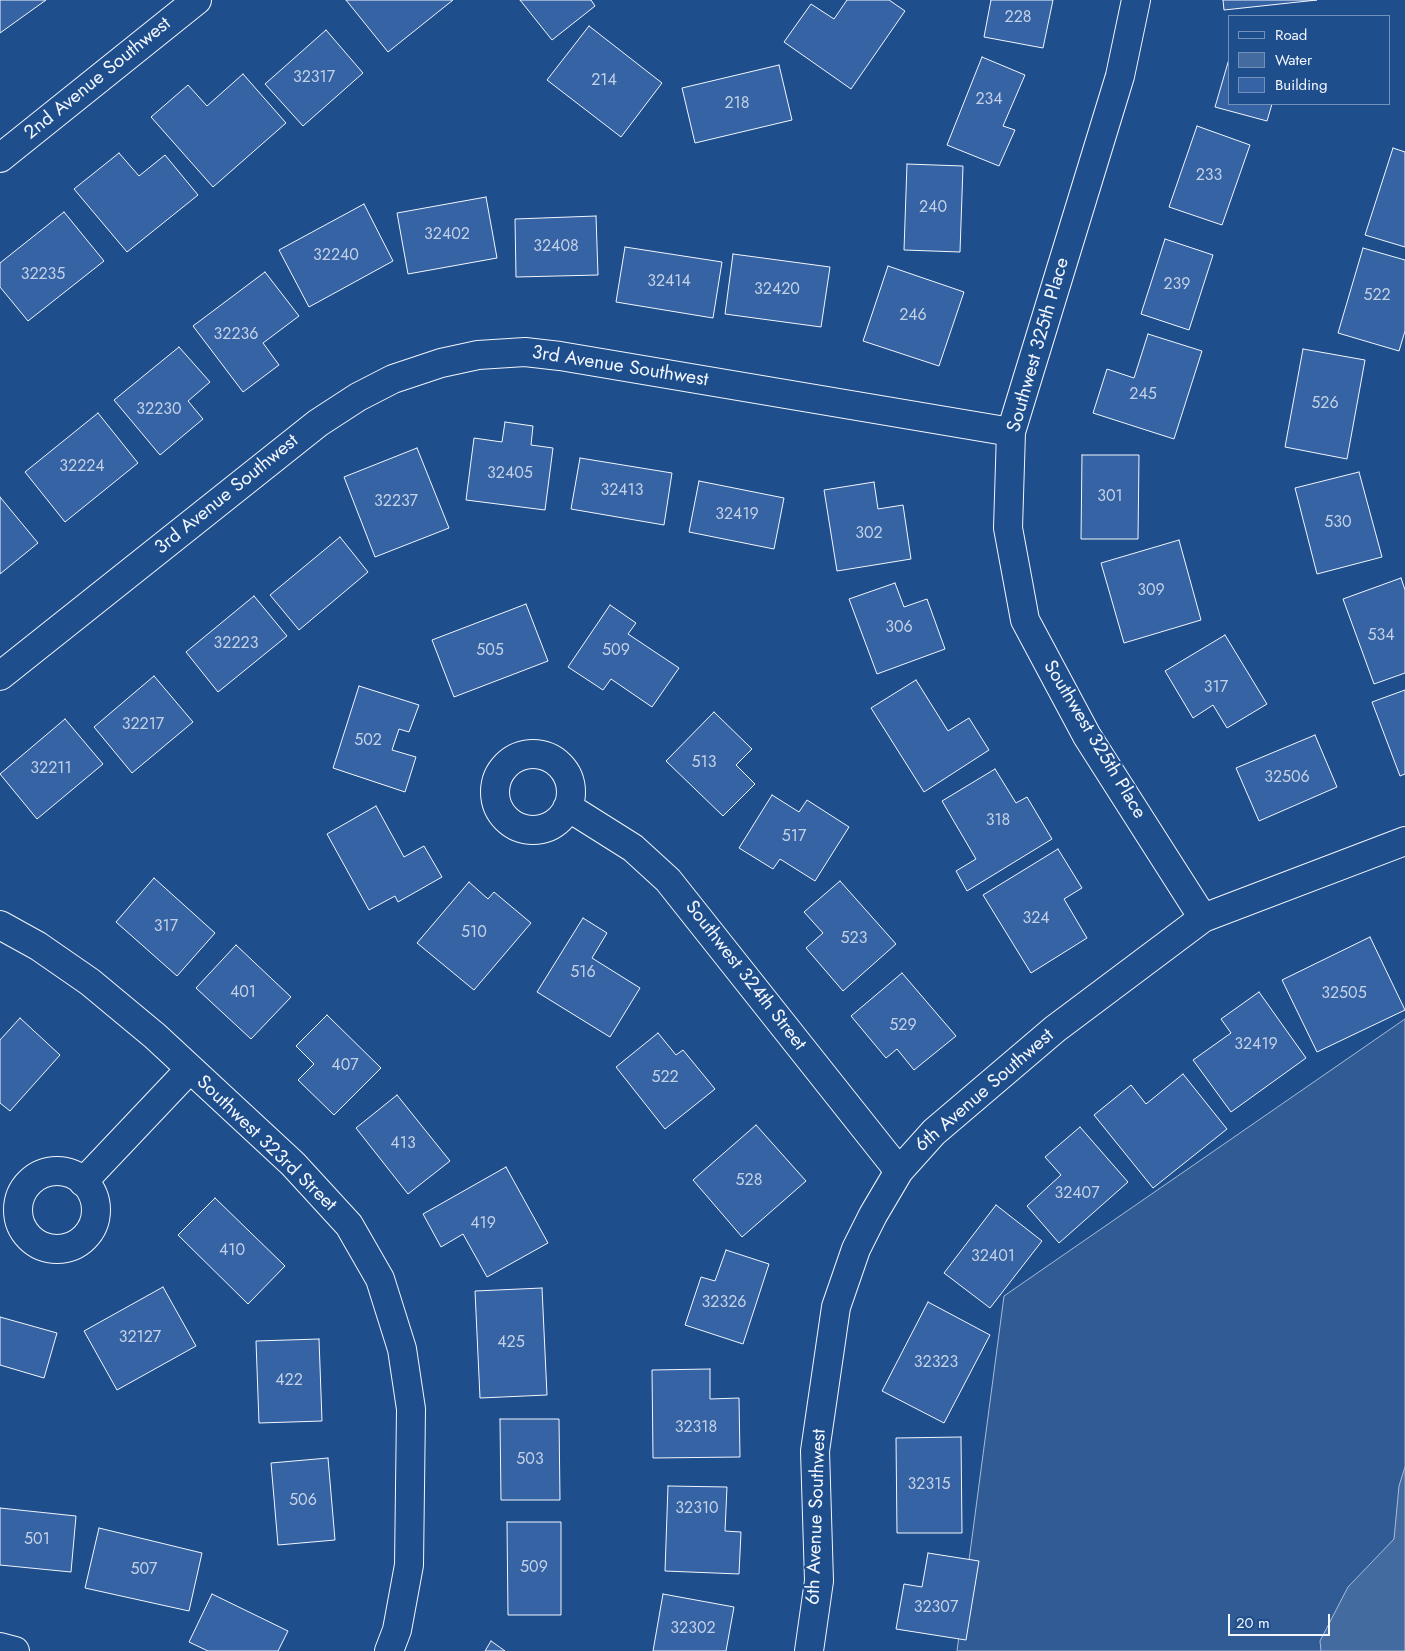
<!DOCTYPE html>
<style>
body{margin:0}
#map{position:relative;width:1405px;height:1651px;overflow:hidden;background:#1f4e8c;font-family:Jost,sans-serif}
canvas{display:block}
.legend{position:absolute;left:1228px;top:15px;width:162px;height:90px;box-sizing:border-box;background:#1f4e8c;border:1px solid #7391ba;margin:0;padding:6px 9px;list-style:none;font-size:15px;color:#f2f6ff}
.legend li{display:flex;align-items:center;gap:10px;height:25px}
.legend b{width:25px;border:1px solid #7391ba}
.scale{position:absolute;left:1228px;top:1614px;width:102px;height:22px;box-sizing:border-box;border:2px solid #f2f6ff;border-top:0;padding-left:6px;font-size:15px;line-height:18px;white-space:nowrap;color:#f2f6ff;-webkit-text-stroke:4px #1f4e8c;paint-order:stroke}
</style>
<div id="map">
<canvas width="1405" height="1651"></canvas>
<ul class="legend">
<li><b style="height:6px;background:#1f4e8c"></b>Road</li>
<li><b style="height:14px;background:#446ba0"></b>Water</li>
<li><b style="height:14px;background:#3563a3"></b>Building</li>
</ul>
<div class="scale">20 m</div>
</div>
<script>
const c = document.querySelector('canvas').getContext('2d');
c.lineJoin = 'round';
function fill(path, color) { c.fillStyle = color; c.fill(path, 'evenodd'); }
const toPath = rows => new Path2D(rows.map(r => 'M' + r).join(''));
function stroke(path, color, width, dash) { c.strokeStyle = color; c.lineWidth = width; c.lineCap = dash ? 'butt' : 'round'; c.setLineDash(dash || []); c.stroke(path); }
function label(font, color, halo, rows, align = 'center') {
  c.font = font + ' Jost,sans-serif'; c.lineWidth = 4; c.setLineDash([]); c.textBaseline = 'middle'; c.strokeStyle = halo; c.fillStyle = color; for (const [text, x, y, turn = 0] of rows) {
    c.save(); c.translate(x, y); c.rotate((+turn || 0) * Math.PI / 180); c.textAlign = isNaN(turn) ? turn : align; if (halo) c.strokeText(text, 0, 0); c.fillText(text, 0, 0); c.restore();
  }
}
const built = toPath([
 [1405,1019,1405,1651,957,1651,1004,1296,1405,1019]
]);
fill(built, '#305b95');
stroke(built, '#a8bbd7', 1);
const water = toPath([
 [1405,1467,1405,1651,1321,1651,1320,1641,1348,1587,1394,1539,1399,1486,1405,1467]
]);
fill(water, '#446ba0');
stroke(water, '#a8bbd7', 1);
const building = toPath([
 [0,0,46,0,0,33,0,0],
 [346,0,453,0,388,52,346,0],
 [520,0,591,0,595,6,552,40,520,0],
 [847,0,889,0,905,11,851,89,784,42,811,4,834,19,847,0],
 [991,0,1053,0,1043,48,984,37,991,0],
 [1223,0,1317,0,1224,10,1223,0],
 [589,26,662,83,621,137,547,80,589,26],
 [326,30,363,73,303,126,265,84,326,30],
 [982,57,1025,75,1003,126,1015,130,999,166,947,145,982,57],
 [1229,59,1229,104,1272,104,1267,121,1215,107,1229,59],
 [779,65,792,120,695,143,682,88,779,65],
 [243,74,286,123,213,187,151,117,188,85,207,106,243,74],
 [1197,126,1250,145,1222,225,1169,207,1197,126],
 [1393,148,1405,152,1405,247,1365,235,1393,148],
 [119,153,139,176,165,155,198,195,127,252,74,189,119,153],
 [907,164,963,166,960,252,904,250,907,164],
 [486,197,497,258,408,274,397,213,486,197],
 [364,204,393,261,309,307,279,250,364,204],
 [64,212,104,261,28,321,0,287,0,263,64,212],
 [596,216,598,275,516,277,515,219,596,216],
 [1165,239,1213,255,1189,330,1141,314,1165,239],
 [625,247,722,262,713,318,616,302,625,247],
 [1363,248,1405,260,1405,331,1399,351,1338,333,1363,248],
 [733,254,830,267,821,327,725,314,733,254],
 [888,266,964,292,939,366,863,341,888,266],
 [265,272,299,316,263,343,279,365,243,392,193,326,265,272],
 [1148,334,1202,351,1174,439,1093,413,1107,369,1134,378,1148,334],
 [179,347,210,382,188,401,203,419,160,455,114,400,179,347],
 [1303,349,1365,360,1347,459,1285,447,1303,349],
 [98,413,138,463,65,522,25,472,98,413],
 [505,422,533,426,531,445,553,448,545,510,466,500,474,438,502,442,505,422],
 [417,448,449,528,375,557,344,477,417,448],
 [1082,455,1139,455,1138,539,1081,539,1082,455],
 [580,458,672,473,664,525,571,509,580,458],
 [1359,472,1382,557,1317,574,1295,488,1359,472],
 [699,481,784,498,774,549,689,532,699,481],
 [874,482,878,509,903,505,911,559,837,571,824,490,874,482],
 [0,497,38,543,0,574,0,497],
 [340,537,368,572,299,630,270,595,340,537],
 [1179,540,1201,620,1124,643,1101,563,1179,540],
 [1401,578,1405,590,1405,673,1374,684,1343,599,1401,578],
 [895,583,904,607,927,599,945,649,877,674,849,599,895,583],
 [254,596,287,636,218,692,186,652,254,596],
 [526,604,548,661,454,697,432,640,526,604],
 [610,605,636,623,628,634,679,668,652,707,611,679,603,690,568,667,610,605],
 [1225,635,1267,704,1227,728,1213,705,1193,718,1165,671,1225,635],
 [154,676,193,722,132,773,94,727,154,676],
 [916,680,948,731,969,718,989,750,924,792,871,708,916,680],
 [359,686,419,705,409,732,399,729,392,750,416,757,405,792,333,768,359,686],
 [1405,690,1405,774,1400,776,1372,702,1405,690],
 [714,712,752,749,736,765,755,784,723,816,666,761,714,712],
 [65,719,103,764,37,819,0,774,65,719],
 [1315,735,1337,787,1259,821,1236,768,1315,735],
 [995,769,1016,803,1027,797,1052,839,967,891,956,871,976,859,942,801,995,769],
 [772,795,799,812,807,800,849,827,815,881,780,859,773,869,739,848,772,795],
 [376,806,404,857,424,846,442,877,398,902,395,896,369,910,327,834,376,806],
 [1058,849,1082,888,1064,899,1087,938,1031,973,983,895,1058,849],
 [154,878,215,933,177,976,116,922,154,878],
 [840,881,896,944,843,991,806,948,823,933,804,912,840,881],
 [469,882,488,899,494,892,531,923,474,990,417,943,469,882],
 [583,918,607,933,592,958,640,988,610,1037,537,992,583,918],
 [1370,937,1405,1010,1317,1052,1282,980,1370,937],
 [236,945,291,997,251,1039,196,988,236,945],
 [902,973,956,1036,914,1070,897,1049,886,1058,851,1016,902,973],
 [1259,992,1306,1058,1231,1112,1193,1060,1231,1033,1221,1019,1259,992],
 [327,1015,381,1068,334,1115,298,1080,314,1064,296,1046,327,1015],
 [20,1018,60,1055,10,1111,0,1103,0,1040,20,1018],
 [658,1033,676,1055,683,1050,715,1089,665,1129,616,1067,658,1033],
 [1183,1074,1227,1129,1153,1188,1094,1115,1131,1085,1146,1104,1183,1074],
 [397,1095,450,1161,408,1194,356,1128,397,1095],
 [756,1125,806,1181,742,1237,693,1180,756,1125],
 [1080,1127,1128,1182,1059,1243,1027,1206,1061,1175,1045,1157,1080,1127],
 [506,1167,548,1243,487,1277,463,1234,441,1247,423,1214,506,1167],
 [215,1198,285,1266,248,1304,178,1235,215,1198],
 [996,1205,1042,1241,990,1308,944,1273,996,1205],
 [726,1250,769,1264,743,1344,685,1325,701,1277,715,1281,726,1250],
 [163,1287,196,1346,117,1390,84,1331,163,1287],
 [542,1288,547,1395,480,1398,475,1291,542,1288],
 [928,1302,990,1335,944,1423,882,1391,928,1302],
 [0,1317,57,1333,44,1378,0,1365,0,1317],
 [319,1339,322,1421,259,1423,256,1341,319,1339],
 [710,1369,710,1399,739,1398,740,1457,653,1458,652,1370,710,1369],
 [500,1419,559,1419,560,1500,501,1500,500,1419],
 [961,1437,962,1533,897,1533,896,1438,961,1437],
 [328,1458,335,1540,278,1545,271,1463,328,1458],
 [668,1486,727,1487,725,1531,741,1532,739,1574,665,1571,668,1486],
 [0,1508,76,1516,71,1572,0,1565,0,1508],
 [507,1522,561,1522,561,1615,508,1615,507,1522],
 [99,1528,202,1553,189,1611,85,1588,99,1528],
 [928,1553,979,1561,966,1640,896,1629,904,1584,922,1587,928,1553],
 [212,1594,288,1631,278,1651,208,1651,189,1642,212,1594],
 [663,1594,734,1607,726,1651,653,1651,663,1594],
 [491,1641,505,1651,485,1651,491,1641]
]);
fill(building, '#3563a3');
stroke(building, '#f2f6ff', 1);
const minor = toPath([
 [1136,0,1120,76,1011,432,1008,528,1025,620,1087,736,1203,918],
 [0,158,197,0],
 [0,676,318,423,358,397,393,379,441,363,478,355,525,352,560,356,1011,432],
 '495 792a38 38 0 1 1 76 0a38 38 0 1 1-76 0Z',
 [567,808,579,814,633,848,668,880,899,1171],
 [0,925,38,946,90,982,155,1036,293,1164,349,1225,380,1279,402,1349,411,1409,409,1565,397,1630,389,1651],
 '18 1210a39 39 0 1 1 78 0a39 39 0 1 1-78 0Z',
 [83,1182,189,1070],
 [0,1647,15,1651],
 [809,1651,819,1581,815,1451,836,1307,856,1249,873,1215,899,1171,934,1132,1055,1029,1203,918,1405,841]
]);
stroke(minor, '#f2f6ff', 30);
stroke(minor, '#1f4e8c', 28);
label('16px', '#c3d1e8', null, [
 ["228",1018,18],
 ["32317",314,78],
 ["214",604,81],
 ["234",989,100],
 ["218",737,104],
 ["233",1209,176],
 ["240",933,208],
 ["32402",447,235],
 ["32408",556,247],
 ["32240",336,256],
 ["32235",43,275],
 ["32414",669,282],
 ["239",1177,285],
 ["32420",777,290],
 ["522",1377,296],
 ["246",913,316],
 ["32236",236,335],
 ["245",1143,395],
 ["526",1325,404],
 ["32230",159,410],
 ["32224",82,467],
 ["32405",510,474],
 ["32413",622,491],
 ["301",1110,497],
 ["32237",396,502],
 ["32419",737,515],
 ["530",1338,523],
 ["302",869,534],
 ["309",1151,591],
 ["306",899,628],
 ["534",1381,636],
 ["32223",236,644],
 ["505",490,651],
 ["509",616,651],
 ["317",1216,688],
 ["32217",143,725],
 ["502",368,741],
 ["513",704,763],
 ["32211",51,769],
 ["32506",1287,778],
 ["318",998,821],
 ["517",794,837],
 ["324",1036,919],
 ["317",166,927],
 ["510",474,933],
 ["523",854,939],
 ["516",583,973],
 ["401",243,993],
 ["32505",1344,994],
 ["529",903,1026],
 ["32419",1256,1045],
 ["407",345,1066],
 ["522",665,1078],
 ["413",403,1144],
 ["528",749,1181],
 ["32407",1077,1194],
 ["419",483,1224],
 ["410",232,1251],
 ["32401",993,1257],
 ["32326",724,1303],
 ["32127",140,1338],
 ["425",511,1343],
 ["32323",936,1363],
 ["422",289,1381],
 ["32318",696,1428],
 ["503",530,1460],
 ["32315",929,1485],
 ["506",303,1501],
 ["32310",697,1509],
 ["501",37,1540],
 ["509",534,1568],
 ["507",144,1570],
 ["32307",936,1608],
 ["32302",693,1629]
]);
label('19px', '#f2f6ff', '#1f4e8c', [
 ["2nd Avenue Southwest",98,79,-39],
 ["Southwest 325th Place",1039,345,-74],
 ["3rd Avenue Southwest",620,367,9],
 ["3rd Avenue Southwest",227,495,-39],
 ["Southwest 325th Place",1094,740,59],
 ["Southwest 324th Street",745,976,52],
 ["6th Avenue Southwest",985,1091,-41],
 ["Southwest 323rd Street",266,1144,44],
 ["6th Avenue Southwest",817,1517,-88]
]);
</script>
